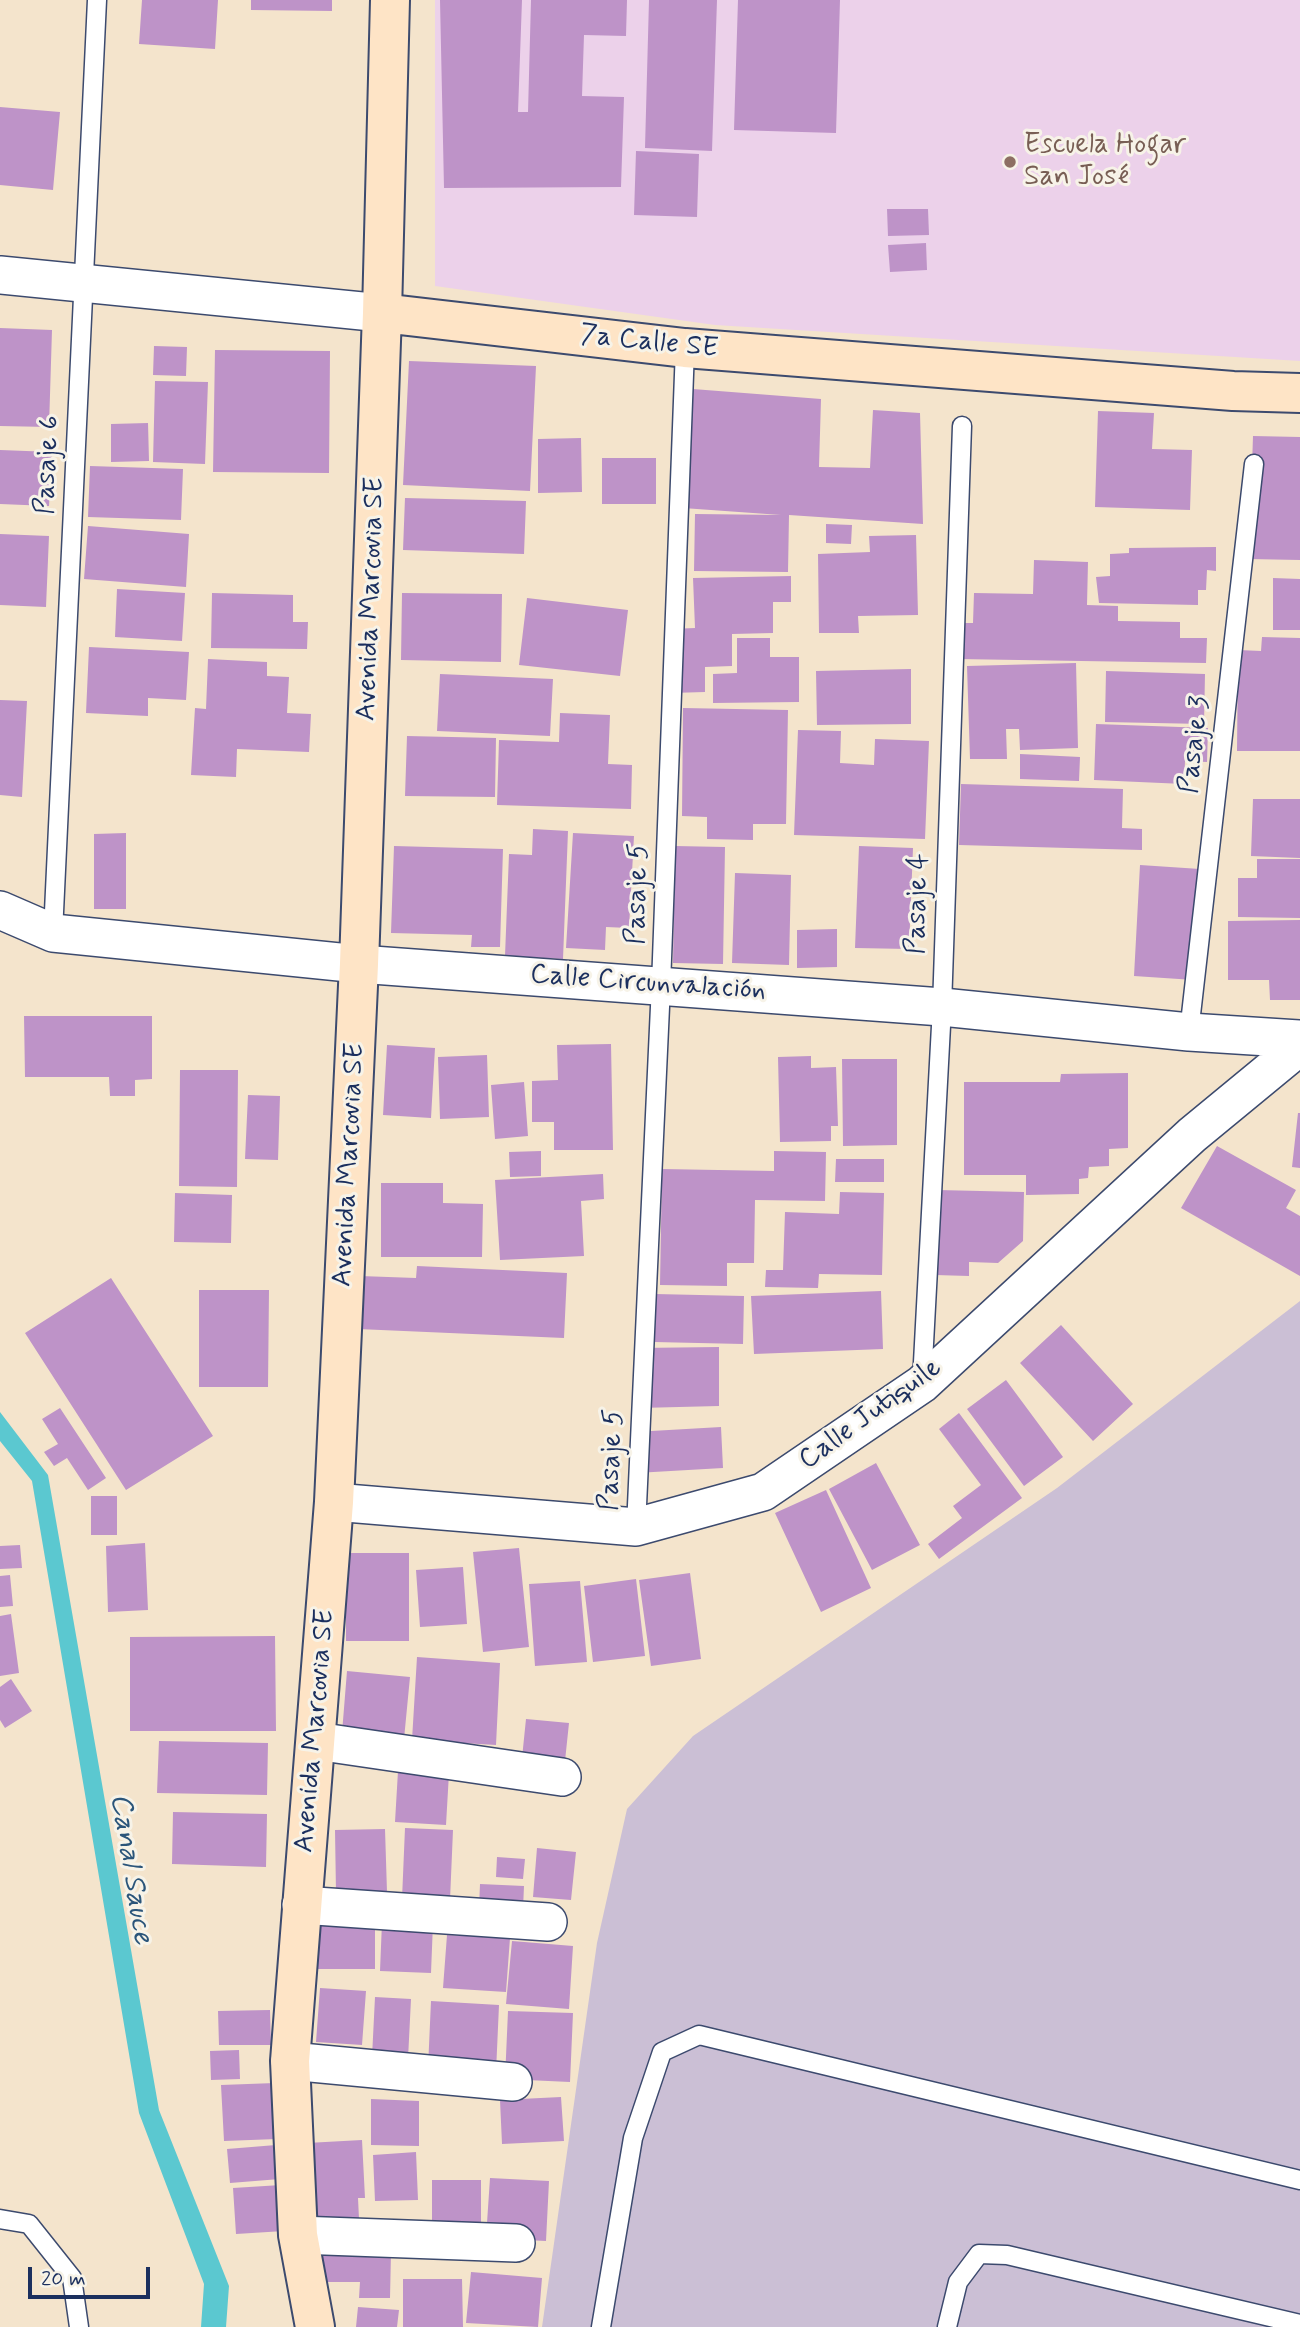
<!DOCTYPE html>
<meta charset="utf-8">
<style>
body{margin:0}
#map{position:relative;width:1300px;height:2327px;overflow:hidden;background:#f4e4cc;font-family:Mynerve,sans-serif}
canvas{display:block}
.scale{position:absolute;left:28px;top:2267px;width:122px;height:32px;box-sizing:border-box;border:4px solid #1b2f5e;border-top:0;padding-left:9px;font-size:21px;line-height:24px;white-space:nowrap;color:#1b2f5e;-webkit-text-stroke:5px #f7f3e8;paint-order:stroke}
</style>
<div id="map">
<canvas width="1300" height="2327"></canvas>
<div class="scale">20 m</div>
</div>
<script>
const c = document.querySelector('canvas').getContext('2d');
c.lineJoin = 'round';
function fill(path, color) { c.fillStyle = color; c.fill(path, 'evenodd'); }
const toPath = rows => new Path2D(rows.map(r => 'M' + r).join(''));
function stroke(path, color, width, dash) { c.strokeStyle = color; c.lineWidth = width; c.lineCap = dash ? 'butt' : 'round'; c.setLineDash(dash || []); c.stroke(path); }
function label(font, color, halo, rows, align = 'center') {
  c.font = font + ' Mynerve,sans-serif'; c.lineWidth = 6; c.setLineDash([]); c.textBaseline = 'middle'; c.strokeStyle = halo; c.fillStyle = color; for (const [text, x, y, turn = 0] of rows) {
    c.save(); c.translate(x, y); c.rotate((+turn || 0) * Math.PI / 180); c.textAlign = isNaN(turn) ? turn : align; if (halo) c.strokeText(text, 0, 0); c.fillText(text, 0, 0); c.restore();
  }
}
fill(toPath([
 [435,0,1300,0,1300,361,715,325,435,286]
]), '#ecd1ea');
fill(toPath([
 [1300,1301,1300,2327,542,2327,597,1943,627,1809,693,1736,1057,1488]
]), '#cbbfd5');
fill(toPath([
 [0,1412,48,1475,159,2110,229,2286,226,2327,201,2327,204,2284,139,2113,32,1481,0,1441]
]), '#5bc8d0');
fill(toPath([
 [142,0,218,0,215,49,139,44],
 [251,0,332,0,332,11,251,10],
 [440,0,522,0,518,112,528,112,531,0,627,0,626,36,584,35,582,96,624,97,621,187,444,188],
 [649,0,717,0,712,151,645,148],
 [738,0,840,0,836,133,734,130],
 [0,107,60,112,53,190,0,185],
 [636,151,699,154,697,217,634,215],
 [887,209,928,209,929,235,888,236],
 [926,243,927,270,890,272,888,245],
 [0,328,52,330,49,427,0,426],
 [154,346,187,347,186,376,153,375],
 [215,350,330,351,329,473,213,472],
 [409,361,536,366,530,491,403,485],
 [155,381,208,382,205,464,153,462],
 [680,388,821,399,819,467,870,468,873,410,920,413,923,524,789,515,788,572,694,571,695,514,781,515,683,508],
 [1098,411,1154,413,1152,449,1192,450,1190,510,1095,507],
 [148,423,149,461,111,462,111,424],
 [1253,436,1300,437,1300,560,1249,559],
 [581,438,582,492,538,493,538,439],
 [0,450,52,452,49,506,0,504],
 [602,458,656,458,656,504,602,504],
 [90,466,183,469,181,520,88,517],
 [405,498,526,501,524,554,403,550],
 [826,524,852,525,851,544,826,543],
 [88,526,189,534,186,587,84,579],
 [0,534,49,536,46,607,0,605],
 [916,535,918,615,858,616,859,633,819,633,818,554,870,552,869,536],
 [1216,547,1216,571,1207,570,1206,590,1198,590,1198,605,1099,603,1096,577,1110,576,1110,554,1129,553,1129,548],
 [1034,560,1088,562,1087,605,1118,606,1118,621,1180,622,1180,638,1207,638,1206,663,957,659,958,623,973,623,974,593,1033,594],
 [791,576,791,602,773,602,773,633,732,634,732,666,705,667,705,692,671,693,670,629,695,628,693,578],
 [1273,578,1300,579,1300,630,1273,630],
 [117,589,185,593,182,641,115,637],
 [212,593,293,595,293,622,308,622,307,649,211,648],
 [402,593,502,594,501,662,401,660],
 [527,598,628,610,620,676,519,665],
 [1262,637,1300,638,1300,751,1237,751,1238,650,1261,651],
 [737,638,770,638,770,657,799,657,799,702,713,703,713,674,737,673],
 [89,647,189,652,186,700,148,698,148,716,86,713],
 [208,659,267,662,267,676,289,677,287,713,311,714,309,752,237,749,236,777,191,775,195,708,206,709],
 [1076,663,1078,748,1020,750,1019,729,1006,729,1007,759,970,759,967,666],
 [911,669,911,724,817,725,816,671],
 [1106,671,1205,674,1204,724,1105,722],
 [440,674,553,679,550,736,437,731],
 [0,700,27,701,22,797,0,795],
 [683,708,788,710,786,824,753,824,753,840,707,839,707,817,682,816],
 [560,713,610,715,608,764,632,765,631,809,497,805,499,740,559,742],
 [1096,724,1208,728,1207,762,1185,761,1184,784,1094,780],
 [798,730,841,731,840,763,874,765,875,739,929,741,925,839,794,835],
 [407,736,496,738,495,797,405,796],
 [1020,754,1080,757,1079,781,1020,779],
 [961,784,1123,789,1122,828,1142,829,1142,850,959,845],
 [1253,799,1300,799,1300,858,1251,856],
 [533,829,568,831,563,959,505,956,509,854,532,855],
 [126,833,126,909,94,909,94,834],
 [573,833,634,836,629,928,606,927,605,950,566,948],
 [394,846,503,849,500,947,471,947,472,935,391,933],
 [675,846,725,847,723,964,673,963],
 [859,846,913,848,909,949,855,948],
 [1257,859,1300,859,1300,918,1238,917,1238,878,1257,878],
 [1140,865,1200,869,1194,980,1134,976],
 [735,873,791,875,789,965,732,963],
 [1300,920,1300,1000,1270,1000,1269,980,1228,980,1228,921],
 [837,929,837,967,797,968,797,930],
 [24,1016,152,1016,152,1079,135,1080,135,1096,110,1096,109,1077,25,1077],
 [611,1044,613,1150,554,1150,554,1122,532,1122,532,1081,558,1080,557,1045],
 [387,1045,435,1048,431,1118,383,1115],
 [487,1055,489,1117,440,1119,438,1057],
 [811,1056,811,1068,836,1067,838,1126,831,1126,831,1141,780,1142,778,1057],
 [842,1059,897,1059,897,1145,843,1146],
 [180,1070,238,1070,237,1187,179,1186],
 [1128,1073,1128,1148,1109,1149,1109,1166,1089,1167,1088,1178,1079,1179,1079,1194,1026,1195,1026,1175,964,1175,964,1082,1060,1082,1061,1074],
 [524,1082,528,1136,495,1139,491,1085],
 [248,1095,280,1096,278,1160,245,1159],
 [1298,1113,1300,1113,1300,1168,1292,1167],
 [1217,1146,1296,1190,1286,1208,1300,1216,1300,1276,1181,1208],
 [541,1151,541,1176,510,1177,509,1152],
 [774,1151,826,1152,825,1201,755,1200,754,1263,727,1263,727,1286,660,1285,662,1169,774,1171],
 [836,1159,884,1159,884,1182,835,1182],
 [603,1174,604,1199,581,1201,584,1256,500,1260,495,1180],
 [381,1183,443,1183,443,1203,483,1204,482,1257,381,1257],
 [937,1190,1024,1192,1023,1241,998,1263,969,1262,969,1276,935,1275],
 [840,1192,884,1193,882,1275,819,1274,818,1288,765,1287,766,1270,783,1270,785,1212,839,1214],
 [175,1193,232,1195,231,1243,174,1242],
 [417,1266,567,1273,564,1338,358,1329,360,1276,416,1278],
 [111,1278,213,1436,126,1490,25,1333],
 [199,1290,269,1290,268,1387,199,1387],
 [881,1291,883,1349,754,1354,751,1296],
 [655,1294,744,1296,743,1344,654,1342],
 [1061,1325,1133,1404,1093,1441,1020,1363],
 [719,1347,719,1406,639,1408,638,1348],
 [1006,1380,1063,1457,1024,1486,967,1409],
 [60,1408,106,1478,88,1490,67,1458,54,1466,44,1452,58,1444,42,1419],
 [959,1413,1022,1498,939,1559,928,1544,962,1518,953,1506,981,1485,939,1429],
 [721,1427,723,1468,636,1473,634,1432],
 [876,1463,920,1545,872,1570,829,1489],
 [826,1490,871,1588,821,1612,775,1513],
 [91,1496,117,1496,117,1535,91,1535],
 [145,1543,148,1610,108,1612,106,1546],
 [20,1545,22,1568,0,1569,0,1546],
 [519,1548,529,1647,483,1652,473,1552],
 [346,1553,409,1553,409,1641,346,1641],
 [463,1567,467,1624,420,1627,416,1570],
 [690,1573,701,1659,651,1666,639,1580],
 [10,1575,13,1606,0,1607,0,1576],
 [636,1579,645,1656,593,1662,584,1586],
 [580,1581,587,1662,535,1666,529,1584],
 [11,1614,19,1673,0,1676,0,1616],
 [275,1636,276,1731,130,1731,130,1637],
 [417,1657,500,1663,496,1745,412,1740],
 [347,1671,410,1677,404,1739,342,1733],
 [11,1679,32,1711,5,1728,0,1720,0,1687],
 [526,1719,569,1723,565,1761,522,1758],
 [159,1741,268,1743,267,1795,157,1793],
 [398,1771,449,1773,446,1825,395,1822],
 [173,1812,267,1814,266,1867,172,1864],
 [405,1828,453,1830,450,1900,402,1899],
 [385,1829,387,1892,336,1893,335,1830],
 [537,1848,576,1852,571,1900,533,1897],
 [497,1857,525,1859,523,1879,496,1877],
 [480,1884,524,1886,523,1909,479,1908],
 [314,1922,375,1923,375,1969,314,1969],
 [382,1922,433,1923,431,1973,380,1971],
 [447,1935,510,1938,506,1992,443,1988],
 [512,1941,573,1946,569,2009,506,2004],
 [320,1988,366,1991,362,2045,316,2042],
 [375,1997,411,1999,408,2059,372,2057],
 [431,2001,499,2005,496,2072,428,2068],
 [270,2010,271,2045,219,2045,218,2011],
 [508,2011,573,2013,570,2082,505,2079],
 [239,2050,240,2079,211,2080,210,2051],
 [275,2083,277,2139,224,2141,221,2085],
 [561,2097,564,2141,502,2144,500,2100],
 [371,2099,419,2101,419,2146,371,2145],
 [362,2140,365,2198,358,2198,359,2219,311,2220,307,2143],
 [276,2145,280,2179,230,2183,227,2149],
 [416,2152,418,2200,375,2201,373,2155],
 [490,2178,549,2181,546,2241,486,2238],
 [432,2180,481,2180,481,2228,432,2229],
 [281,2185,284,2231,236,2234,233,2188],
 [318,2251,391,2252,390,2298,359,2298,360,2282,318,2282],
 [471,2272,542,2278,538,2327,466,2323],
 [403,2279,462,2279,463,2327,403,2327],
 [358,2307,399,2310,397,2327,356,2327]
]), '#be93c8');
const lane = toPath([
 [53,933,97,0],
 [1189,1032,1254,464],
 [922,1381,942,1007,962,426],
 [636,1527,661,985,685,348],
 [0,2219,29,2224,72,2278,79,2327],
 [601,2327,633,2138,662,2052,699,2035,1300,2180],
 [947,2327,958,2282,979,2254,1007,2255,1300,2324]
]);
const street = toPath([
 [0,275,382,313],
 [0,910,53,933,359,964,942,1007,1189,1032,1300,1039],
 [334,1502,636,1527,763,1492,922,1384,1192,1135,1300,1046],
 [316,1741,562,1777],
 [301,1905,548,1922],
 [290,2061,513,2082],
 [298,2235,516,2243]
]);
const secondary = toPath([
 [382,313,685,348,1233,391,1300,393],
 [315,2327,298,2235,290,2061,334,1502,359,964,382,313,390,0]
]);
stroke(lane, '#3c4a6e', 21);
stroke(street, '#3c4a6e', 40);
stroke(secondary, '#3c4a6e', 42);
stroke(lane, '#fff', 18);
stroke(street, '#fff', 37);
stroke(secondary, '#fee4c6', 38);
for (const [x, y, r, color] of [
 [1010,162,7,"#8d6e63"]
]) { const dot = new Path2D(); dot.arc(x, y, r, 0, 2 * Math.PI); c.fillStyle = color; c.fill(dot); stroke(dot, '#f7f3e8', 2.5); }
label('28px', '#785e54', '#f7f3e8', [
 ["Escuela Hogar",1024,146],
 ["San José",1024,178]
], 'left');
label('28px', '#1b2f5e', '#f7f3e8', [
 ["7a Calle SE",649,343,6],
 ["Pasaje 6",49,465,-87],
 ["Avenida Marcovia SE",372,599,-88],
 ["Pasaje 3",1196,745,-83],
 ["Pasaje 5",639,894,-88],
 ["Pasaje 4",919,904,-88],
 ["Calle Circunvalación",648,984,4],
 ["Avenida Marcovia SE",350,1165,-87],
 ["Calle Jutiquile",871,1415,-36],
 ["Pasaje 5",613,1460,-87],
 ["Avenida Marcovia SE",316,1731,-85]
]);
label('italic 30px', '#2b557a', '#f7f3e8', [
 ["Canal Sauce",130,1869,81]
]);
</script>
